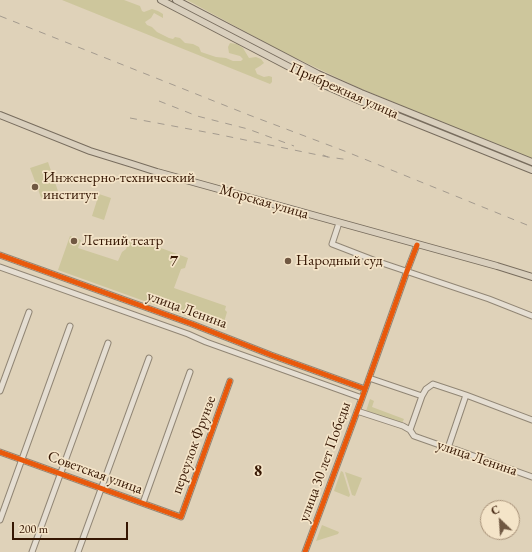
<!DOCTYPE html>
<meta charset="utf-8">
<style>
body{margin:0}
#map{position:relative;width:532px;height:552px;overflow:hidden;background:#dfd2b9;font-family:"EB Garamond",serif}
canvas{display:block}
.north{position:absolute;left:480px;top:500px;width:40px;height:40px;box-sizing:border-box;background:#f4e4c8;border:1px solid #a89279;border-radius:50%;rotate:335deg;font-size:11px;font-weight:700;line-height:16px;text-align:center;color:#351602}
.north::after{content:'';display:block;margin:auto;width:14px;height:18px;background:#705842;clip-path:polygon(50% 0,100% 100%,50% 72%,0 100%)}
.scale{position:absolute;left:12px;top:522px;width:116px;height:18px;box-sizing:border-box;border:2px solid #351602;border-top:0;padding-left:5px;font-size:12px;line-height:14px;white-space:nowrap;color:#351602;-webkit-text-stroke:3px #f4e4c8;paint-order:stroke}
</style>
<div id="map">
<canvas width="532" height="552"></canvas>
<div class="north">С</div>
<div class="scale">200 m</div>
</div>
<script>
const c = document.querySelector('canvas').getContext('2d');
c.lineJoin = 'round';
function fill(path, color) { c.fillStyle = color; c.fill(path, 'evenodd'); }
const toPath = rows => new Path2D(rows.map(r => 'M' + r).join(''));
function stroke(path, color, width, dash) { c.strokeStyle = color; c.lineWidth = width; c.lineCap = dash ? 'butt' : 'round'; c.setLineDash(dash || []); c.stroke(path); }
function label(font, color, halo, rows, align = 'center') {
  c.font = font + ' "EB Garamond",serif'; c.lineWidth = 3.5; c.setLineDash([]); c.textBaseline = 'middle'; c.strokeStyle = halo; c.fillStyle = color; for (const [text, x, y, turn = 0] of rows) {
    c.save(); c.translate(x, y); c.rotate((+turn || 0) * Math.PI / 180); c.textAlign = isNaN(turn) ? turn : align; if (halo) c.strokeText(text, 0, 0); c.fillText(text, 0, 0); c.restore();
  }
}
fill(toPath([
 [62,0,124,0,140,6,142,11,144,12,152,9,158,11,163,14,163,18,154,13,151,18,145,22,147,25,152,27,157,32,169,38,173,39,175,37,180,38,185,43,193,44,199,47,201,52,216,57,226,58,233,61,241,61,243,59,240,56,229,53,228,47,230,43,237,44,243,48,249,58,256,57,261,59,264,63,260,66,255,69,257,74,264,77,269,76,272,77,272,82,270,84],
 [187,0,532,0,532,160,357,87,281,51],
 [48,162,59,194,42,200,30,168],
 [99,194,111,198,104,220,92,216],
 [70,236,81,240,78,248,118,261,122,252,126,249,131,237,188,258,185,268,181,269,174,288,226,306,225,310,227,312,222,329,58,270],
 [370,399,374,401,372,407,404,419,402,423,366,411],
 [341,471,343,472,350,495,349,497,334,491],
 [345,472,362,478,355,496,352,495],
 [322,525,339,532,338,534,316,541]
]), '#cdc69c');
const minor = toPath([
 [339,223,332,244,376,261,489,299,532,316],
 [0,255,192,324,271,355,365,389],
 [0,267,188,334,206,342,362,398],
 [369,378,422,396,426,389,433,384,466,395,532,420],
 [0,391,29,312],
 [357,411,403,426,410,430,414,436,448,448,457,450,532,477],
 [410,430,422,396],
 [448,448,466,395],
 [0,452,181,517,230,381],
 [143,503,190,372],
 [0,520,70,326],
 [32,552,108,343],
 [78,552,149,358],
 [305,552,362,398,407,271,417,245]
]);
const major = toPath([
 [161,0,322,84,363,102,532,170],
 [176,0,318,74,361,93,532,162],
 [0,115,90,151,132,164,157,172,497,266,532,277]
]);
stroke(minor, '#918675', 7);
stroke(major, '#786d5e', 8);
stroke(minor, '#e5ded2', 5);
stroke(major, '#d9cfbd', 6);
stroke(toPath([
 [0,16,249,115,347,152,532,227],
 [159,101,197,116,248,129,294,146],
 [130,118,216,134,328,157],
 [323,155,328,157,350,160]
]), '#a49b8f', 1, [7, 7]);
stroke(toPath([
 [0,255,192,324,271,355,365,389],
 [0,452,181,517,230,381],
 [305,552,362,398,407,271,417,245]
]), '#e8590c', 5);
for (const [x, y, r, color] of [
 [35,187,4,"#705842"],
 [74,241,4,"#705842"],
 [288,261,4,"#705842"]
]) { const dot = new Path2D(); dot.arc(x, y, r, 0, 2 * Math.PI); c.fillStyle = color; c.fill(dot); stroke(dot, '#f4e4c8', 1.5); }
label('15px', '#351602', '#f4e4c8', [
 ["Прибрежная улица",344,91,24],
 ["Морская улица",264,202,16],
 ["улица Ленина",187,310,20],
 ["переулок Фрунзе",194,445,-70],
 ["улица Ленина",477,458,19],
 ["улица 30 лет Победы",325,462,-70],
 ["Советская улица",95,473,20]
]);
label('15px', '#351602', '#f4e4c8', [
 ["Инженерно-технический",43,178],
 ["институт",43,195],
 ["Летний театр",82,241],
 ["Народный суд",296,261]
], 'left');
label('bold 16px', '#351602', '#f4e4c8', [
 ["7",174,262],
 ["8",258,472]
]);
</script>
